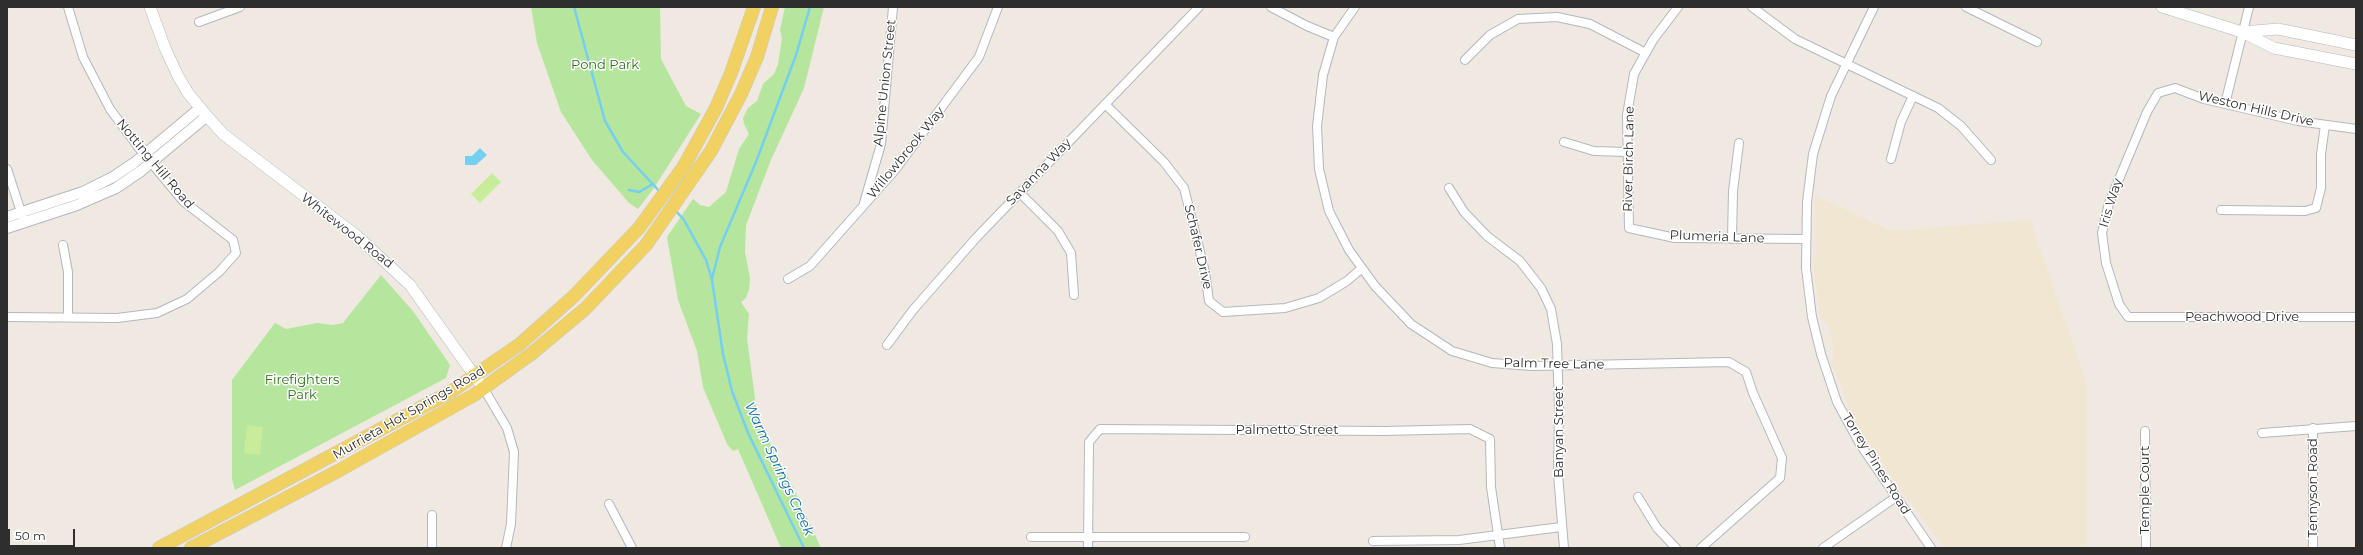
<!DOCTYPE html>
<style>
body{margin:0}
#map{position:relative;width:2363px;height:555px;overflow:hidden;background:#efe9e1;font-family:Montserrat,sans-serif}
canvas{display:block}
.frame{position:absolute;inset:0;border:8px solid #2e2e2e;pointer-events:none}
.scale{position:absolute;left:8px;top:529px;width:67px;height:18px;box-sizing:border-box;border:2px solid #2e2e2e;border-top:0;padding-left:5px;font-size:12px;line-height:14px;white-space:nowrap;color:#2e2e2e;-webkit-text-stroke:3px #fff;paint-order:stroke}
</style>
<div id="map">
<canvas width="2363" height="555"></canvas>
<div class="frame"></div>
<div class="scale">50 m</div>
</div>
<script>
const c = document.querySelector('canvas').getContext('2d');
c.lineJoin = 'round';
function fill(path, color) { c.fillStyle = color; c.fill(path, 'evenodd'); }
const toPath = rows => new Path2D(rows.map(r => 'M' + r).join(''));
function stroke(path, color, width, dash) { c.strokeStyle = color; c.lineWidth = width; c.lineCap = dash ? 'butt' : 'round'; c.setLineDash(dash || []); c.stroke(path); }
function label(font, color, halo, rows, align = 'center') {
  c.font = font + ' Montserrat,sans-serif'; c.lineWidth = 3; c.setLineDash([]); c.textBaseline = 'middle'; c.strokeStyle = halo; c.fillStyle = color; for (const [text, x, y, turn = 0] of rows) {
    c.save(); c.translate(x, y); c.rotate((+turn || 0) * Math.PI / 180); c.textAlign = isNaN(turn) ? turn : align; if (halo) c.strokeText(text, 0, 0); c.fillText(text, 0, 0); c.restore();
  }
}
fill(toPath([
 [1814,195,1891,231,2030,220,2087,384,2087,548,1944,548,1888,472,1857,426,1831,362,1834,353,1829,326,1820,317,1813,259,1817,252]
]), '#f0e6d1');
fill(toPath([
 [531,7,660,7,661,59,686,106,701,114,654,188,638,209,629,203,592,160,561,112,537,43],
 [785,7,824,7,804,88,771,160,746,225,745,252,750,278,749,290,746,298,741,302,749,314,747,338,758,421,788,477,821,548,781,548,738,449,733,451,727,444,703,387,697,351,678,300,667,237,693,199,700,205,709,207,726,192,739,149,749,134,744,124,743,118,748,108,757,101,763,84,774,74,778,64,782,38,780,30],
 [381,275,413,311,450,365,446,378,235,490,232,479,232,380,275,323,286,329,317,323,333,325,343,323]
]), '#b6e59e');
fill(toPath([
 [492,173,501,182,480,203,471,194],
 [247,425,263,427,260,455,244,453]
]), '#c9ec9a');
fill(toPath([
 [480,148,487,155,476,165,465,165,465,156,472,156]
]), '#75cff0');
stroke(toPath([
 [574,7,605,121,623,152,661,193],
 [629,190,639,192,653,184],
 [675,210,684,220,706,260,712,280,723,354,732,391,748,433,804,548],
 [712,279,720,247,756,162,796,55,810,7]
]), '#75cff0', 2.5);
const minor = toPath([
 [1271,7,1307,26,1334,37],
 [1355,7,1334,37,1323,75,1317,126,1319,169,1329,211,1349,250,1375,286,1411,324,1452,351,1492,363,1532,366,1729,362,1746,372,1753,393,1782,458,1780,478,1701,548],
 [1678,7,1653,40,1634,74,1627,115,1629,228,1675,238,1806,239],
 [1752,7,1795,39,1938,108,1961,126,1991,160],
 [1874,7,1831,96,1813,154,1807,202,1806,268,1812,317,1821,354,1837,402,1860,444,1931,548],
 [1966,7,2037,42],
 [199,22,240,7],
 [1465,60,1490,35,1518,19,1557,17,1590,24,1646,53],
 [1105,104,1164,162,1184,188,1205,272,1209,301,1223,312,1285,308,1319,298,1347,281,1362,268],
 [2225,104,2249,7],
 [2356,129,2298,121,2204,99,2175,88,2158,93,2147,112,2109,203,2102,233,2106,263,2119,304,2128,317,2356,317],
 [1564,142,1594,151,1627,152],
 [1891,159,1901,122,1913,96],
 [7,169,23,218],
 [1449,188,1464,212,1487,236,1520,261,1541,288,1551,309,1557,344,1559,409,1558,474,1564,548],
 [1020,193,1058,231,1071,253,1074,295],
 [864,203,881,144,893,7],
 [2221,210,2305,211,2316,208,2321,188,2321,154,2325,125],
 [1732,239,1733,191,1739,143],
 [63,245,68,272,68,316],
 [788,279,810,266,895,170,979,57,998,7],
 [7,317,117,318,157,313,187,299,219,272,236,253,233,240,183,201,139,148,110,109,83,57,68,7],
 [887,345,913,310,976,238,1199,7],
 [484,389,507,428,514,452,511,524,506,548],
 [2313,428,2313,548],
 [2145,431,2146,548],
 [2262,433,2356,426],
 [1638,497,1657,528,1676,548],
 [609,504,632,548],
 [432,515,432,548],
 [1031,537,1245,537],
 [1373,541,1459,540,1561,527],
 [1088,548,1089,442,1100,429,1384,431,1470,429,1490,439,1491,487,1500,548],
 [1823,548,1896,497]
]);
const tertiary = toPath([
 [7,217,83,192,113,177,134,163,200,108],
 [7,228,77,205,116,188,141,171,207,116]
]);
const secondary = toPath([
 [150,7,165,48,178,76,188,93,207,116,223,134,357,236,410,285,484,389],
 [2162,7,2242,32,2274,48,2356,64],
 [2242,32,2278,29,2356,45]
]);
const primary = toPath([
 [159,548,452,391,520,344,574,296,639,228,684,166,716,108,731,73,754,7],
 [191,548,338,471,474,395,531,354,585,309,646,245,711,151,741,94,757,57,772,7]
]);
stroke(minor, '#b4b7c1', 10);
stroke(tertiary, '#b4b7c1', 12);
stroke(secondary, '#b4b7c1', 12);
stroke(primary, '#c9c9c9', 14);
stroke(minor, '#fff', 8);
stroke(tertiary, '#fff', 10);
stroke(secondary, '#fff', 11);
stroke(primary, '#f2d163', 13);
label('13px', '#2c6e1b', '#fff', [
 ["Pond Park",605,65],
 ["Firefighters",302,380],
 ["Park",302,395]
]);
label('13px', '#2e2e2e', '#fff', [
 ["Alpine Union Street",885,83,-84],
 ["Weston Hills Drive",2256,109,13],
 ["Willowbrook Way",906,153,-51],
 ["River Birch Lane",1629,159,-89],
 ["Notting Hill Road",155,164,50],
 ["Savanna Way",1039,172,-46],
 ["Iris Way",2111,203,-73],
 ["Whitewood Road",347,231,38],
 ["Plumeria Lane",1717,237,2],
 ["Schafer Drive",1198,247,77],
 ["Peachwood Drive",2242,317],
 ["Palm Tree Lane",1554,364,1],
 ["Murrieta Hot Springs Road",409,413,-30],
 ["Palmetto Street",1287,430],
 ["Banyan Street",1559,432,-90],
 ["Torrey Pines Road",1876,464,58],
 ["Tennyson Road",2313,488,-90],
 ["Temple Court",2145,490,-90]
]);
label('italic 14px', '#0d6fa3', '#fff', [
 ["Warm Springs Creek",779,469,65]
]);
</script>
